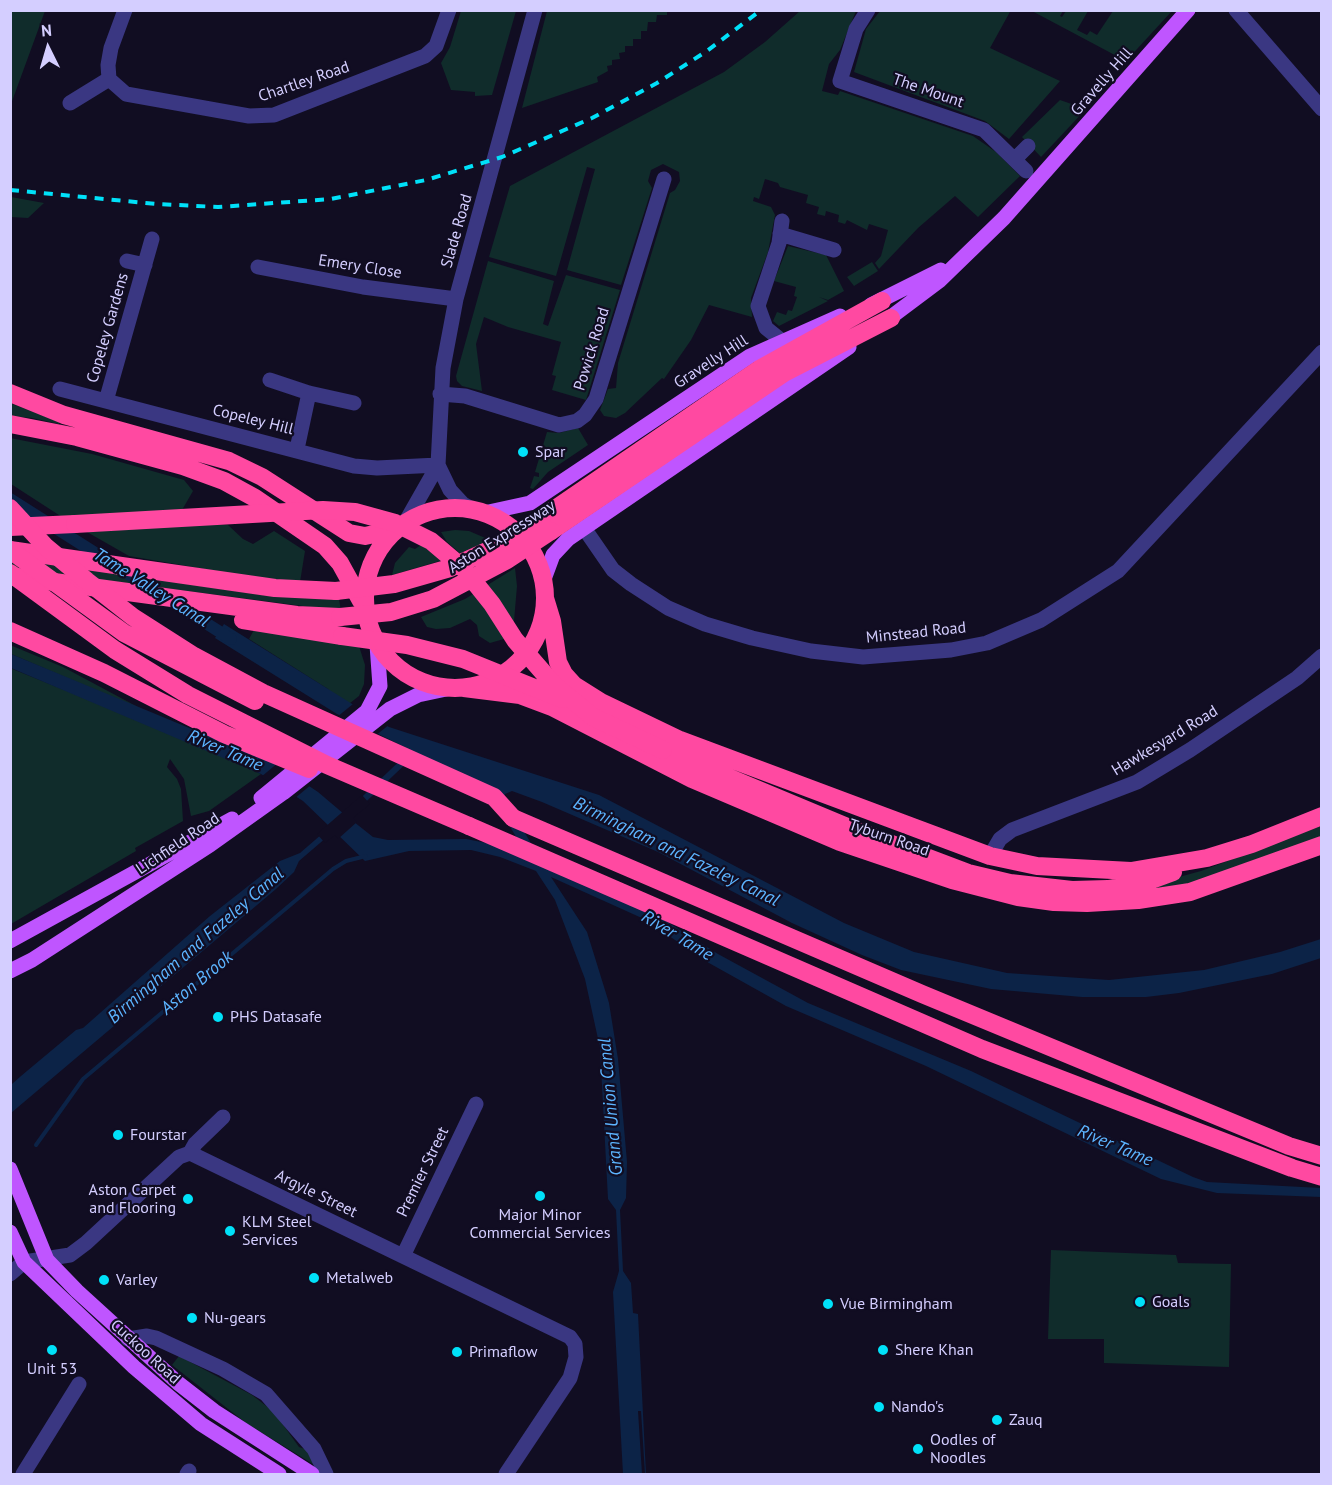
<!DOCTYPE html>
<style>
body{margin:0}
#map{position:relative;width:1332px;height:1485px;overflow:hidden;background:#110d22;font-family:"PT Sans",sans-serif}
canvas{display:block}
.frame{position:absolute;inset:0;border:12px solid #d4ceff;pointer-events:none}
.north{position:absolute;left:18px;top:18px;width:60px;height:60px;-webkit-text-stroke:4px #110d22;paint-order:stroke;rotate:355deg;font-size:16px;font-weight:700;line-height:24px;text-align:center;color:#d4ceff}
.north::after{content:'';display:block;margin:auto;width:21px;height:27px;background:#d4ceff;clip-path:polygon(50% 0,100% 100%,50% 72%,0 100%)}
</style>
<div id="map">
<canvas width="1332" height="1485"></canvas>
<div class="frame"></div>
<div class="north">N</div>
</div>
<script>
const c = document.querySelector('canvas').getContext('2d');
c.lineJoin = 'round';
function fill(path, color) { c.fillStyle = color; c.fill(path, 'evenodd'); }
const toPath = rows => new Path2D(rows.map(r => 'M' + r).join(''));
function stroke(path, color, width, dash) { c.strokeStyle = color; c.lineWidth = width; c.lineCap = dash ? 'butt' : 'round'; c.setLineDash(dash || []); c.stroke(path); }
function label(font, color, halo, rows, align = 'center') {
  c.font = font + ' "PT Sans",sans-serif'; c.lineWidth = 4.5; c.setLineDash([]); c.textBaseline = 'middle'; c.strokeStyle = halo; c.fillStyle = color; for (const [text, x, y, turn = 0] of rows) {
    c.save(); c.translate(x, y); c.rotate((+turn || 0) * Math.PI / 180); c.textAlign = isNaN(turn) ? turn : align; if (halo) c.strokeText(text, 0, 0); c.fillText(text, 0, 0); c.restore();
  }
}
fill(toPath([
 [11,10,45,11,11,104,10,11],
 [1011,10,990,48,1060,81,1009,139,985,121,854,72,866,29,880,11],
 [461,11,516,11,492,95,475,96,475,92,451,90,441,63,450,47],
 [547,11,667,10,667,15,657,15,656,22,648,22,647,31,641,31,641,39,633,39,633,46,625,46,625,52,619,53,620,59,612,60,612,65,607,66,608,71,597,77,598,82,522,108],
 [800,11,856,11,840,50,829,64,822,91,838,95,840,91,973,136,996,152,1020,176,978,217,955,196,918,228,879,269,875,263,881,256,888,230,869,224,867,230,847,220,845,224,838,222,839,215,826,211,825,216,817,214,819,207,806,203,808,195,780,187,778,183,765,179,759,199,754,197,753,201,771,207,775,215,768,252,751,298,752,317,709,305,691,340,664,379,662,378,625,413,616,418,604,416,600,410,608,389,616,388,618,363,670,193,675,190,680,181,679,172,663,164,651,170,648,181,652,188,621,285,567,270,595,169,587,167,556,276,489,257,510,186,724,72,765,42],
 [1032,11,1063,11,1060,16,1062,17,1066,11,1088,11,1077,30,1087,35,1090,31,1097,35,1113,11,1172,11,1126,61],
 [1060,100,1086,109,1041,157,1022,137],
 [11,197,44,203,28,218,11,217],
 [788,246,826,255,844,291,828,300,819,297,828,301,779,326,773,321,777,312,786,315,788,310,792,311,797,297,794,296,796,287,774,281],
 [488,261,554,281,543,324,548,326,566,275,620,290,586,400,552,390,556,376,552,375,561,342,508,327,484,317,476,344,482,391,462,386,457,381,456,376],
 [872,262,878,271,854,286,847,277],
 [10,403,59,422,59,424,32,418,11,416],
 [578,428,588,445,548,472,533,489,530,488,534,476,539,477,539,473,535,472,547,432,559,433],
 [10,438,92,454,184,480,193,491,182,510,62,517,11,484],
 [209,524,228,525,243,539,253,544,274,531,305,551,300,582,251,577,129,556,87,532],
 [455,530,469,531,490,540,461,554,447,542,441,532],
 [421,545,443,560,392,575,395,563,409,547,415,549],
 [10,558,269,596,339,599,341,611,11,568],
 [515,568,517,586,514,621,504,639,490,643,479,636,477,625,470,619,450,628,436,629,427,627,421,617,465,599],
 [255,628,359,646,365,665,364,684,359,696,345,707,328,689,249,639],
 [10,645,63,667,149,713,11,654],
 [10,668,158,728,261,774,209,811,191,816,184,779,170,759,167,767,177,779,181,789,183,821,135,848,136,851,11,924],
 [1321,826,1321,839,1190,884,1136,893,1135,889,1201,871],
 [1051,1250,1176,1255,1178,1263,1231,1264,1229,1367,1104,1363,1104,1339,1048,1339],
 [179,1356,252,1395,274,1412,299,1447,308,1450,316,1466,246,1423,172,1365]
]), '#102c2b');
fill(toPath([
 [224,624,389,727,599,795,844,923,914,952,1007,973,1109,980,1204,970,1280,952,1321,939,1321,958,1272,974,1179,993,1146,997,1082,997,991,989,901,970,862,955,792,923,658,852,542,802,512,791,505,794,504,797,543,864,650,911,718,954,808,1003,971,1071,1193,1177,1207,1182,1321,1188,1321,1197,1217,1193,1161,1179,926,1066,786,1006,709,963,644,919,551,877,587,932,609,1003,618,1059,627,1162,626,1198,620,1210,623,1271,631,1283,633,1313,638,1314,646,1474,623,1474,613,1292,619,1271,616,1210,608,1199,600,1048,585,979,555,900,536,871,500,857,471,850,409,851,365,861,334,831,299,861,294,872,276,889,11,1113,12,1084,21,1076,76,1030,83,1028,210,916,280,861,300,853,330,827,303,801,261,774,11,668,11,654,276,764,318,792,344,814,411,750,337,714,215,638],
 [417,753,496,803,528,857,502,846,466,839,388,840,373,837,349,818]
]), '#0c2347');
fill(toPath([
 [353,704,371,713,390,724,375,736,337,717],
 [279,762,312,784,294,799,261,777],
 [362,795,370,804,353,818,357,822,338,839,335,835,325,843,317,834],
 [638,1411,641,1411,645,1474,642,1474]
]), '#110d22');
stroke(toPath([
 [36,1145,83,1079,333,869,346,861,366,856]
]), '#0c2347', 4);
stroke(toPath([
 [10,499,231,639]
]), '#0c2347', 12);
stroke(toPath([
 [868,10,856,29,840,81,984,130,1026,171],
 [1236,10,1322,109],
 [109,79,126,94,249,116,274,115,425,56,436,46,449,10],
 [109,79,108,65,111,48,125,10],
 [70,103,109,79],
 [1015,159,1028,146],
 [780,234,834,250],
 [127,261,145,265],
 [258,267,363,287,456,299],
 [782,341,766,328,758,306,779,243,782,221],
 [270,380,309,393,354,403],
 [60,389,354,466,377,468,438,465],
 [440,394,465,396,559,425,577,421,585,415,596,399,664,179],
 [106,401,152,239],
 [297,449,309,393],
 [476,511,463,504,450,490,438,465,443,368,456,299,535,10],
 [405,523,438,465],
 [584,528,613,570,631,584,668,608,705,624,752,638,811,651,863,657,951,650,987,643,1041,620,1118,571,1322,352],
 [990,856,1000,839,1012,830,1137,782,1190,750,1297,678,1322,656],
 [190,1153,195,1144,223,1117],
 [403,1256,476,1104],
 [10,1274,24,1262,70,1255,86,1243,179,1157,190,1153,570,1337,575,1344,576,1357,570,1378,506,1474],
 [128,1339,147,1336,156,1338,223,1369,266,1394,314,1449,326,1474],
 [23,1474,79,1384],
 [187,1474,189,1471]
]), '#3a3782', 15);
stroke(toPath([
 [871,305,941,270],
 [883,323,939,281,1004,218,1188,10],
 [484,513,530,503,750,356,840,316],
 [543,582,553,555,568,539,849,347],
 [261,798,367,711,380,686,377,645],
 [10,941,232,819],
 [10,971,32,960,210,845,283,793,390,709,418,695,451,688],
 [10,1169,47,1260,77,1291,178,1383,214,1411,312,1474],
 [10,1232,24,1262,134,1367,201,1424,279,1474]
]), '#bf55ff', 15);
stroke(toPath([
 [10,393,64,415,229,461,262,477,349,533,365,536,397,529],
 [10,424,77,437,183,466,224,481,255,498,325,546,340,563,361,601],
 '365 598a90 90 0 1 1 180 0a90 90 0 1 1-180 0Z',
 [542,518,761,368,882,301],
 [10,527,75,524],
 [551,531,784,373,891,318],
 [10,550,275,588,336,591],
 [10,576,297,615,340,617],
 [545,598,552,621,558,662,564,674,574,685,601,702,680,740,990,856,1037,866,1131,871,1207,858,1252,844,1322,816],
 [243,620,342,636],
 [464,688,520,695,552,707,692,779,840,842,952,880,1018,897,1054,902,1087,903,1138,900,1190,892,1322,845],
 [663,750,857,831,968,873,1010,883,1072,890,1108,889,1143,883,1173,872],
 [513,818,922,994,1289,1146,1322,1156],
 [469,826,982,1049,1292,1168,1322,1177]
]), '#ff49a1', 18);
stroke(toPath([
 [10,190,157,204,218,207,331,199,426,180,502,157,592,118,657,83,707,51,761,10]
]), '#00e1f9', 4, [9, 8]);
stroke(toPath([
 [10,508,46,547,87,581,133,617,194,656,263,693,494,797,513,818],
 [75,524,323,510,355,512,395,523,431,541,464,569,492,604,515,640,554,685,593,717,663,750],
 [10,550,124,633,255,701],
 [10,573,115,650,188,695,327,765,469,826],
 [336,591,394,584,450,568,498,546,542,518],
 [340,617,391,612,433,599,507,560,551,531],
 [10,631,104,673,224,734,309,769],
 [342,636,407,645,463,659,562,699]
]), '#ff49a1', 18);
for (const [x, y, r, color] of [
 [523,452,6,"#00e1f9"],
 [218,1017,6,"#00e1f9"],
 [118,1135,6,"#00e1f9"],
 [540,1196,6,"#00e1f9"],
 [188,1199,6,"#00e1f9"],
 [230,1231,6,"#00e1f9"],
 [314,1278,6,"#00e1f9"],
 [104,1280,6,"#00e1f9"],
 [1140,1302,6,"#00e1f9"],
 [828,1304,6,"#00e1f9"],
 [192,1318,6,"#00e1f9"],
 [52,1350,6,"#00e1f9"],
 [883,1350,6,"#00e1f9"],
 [457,1352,6,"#00e1f9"],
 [879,1407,6,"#00e1f9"],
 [997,1420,6,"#00e1f9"],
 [918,1449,6,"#00e1f9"]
]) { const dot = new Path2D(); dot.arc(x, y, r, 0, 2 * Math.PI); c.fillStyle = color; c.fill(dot); stroke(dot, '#110d22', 2); }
label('16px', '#d4ceff', '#110d22', [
 ["Chartley Road",304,82,-19],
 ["Gravelly Hill",1102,82,-49],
 ["The Mount",928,91,19],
 ["Slade Road",457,231,-74],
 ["Emery Close",360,267,9],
 ["Copeley Gardens",108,328,-74],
 ["Powick Road",592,349,-73],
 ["Gravelly Hill",711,362,-33],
 ["Copeley Hill",253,420,14],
 ["Aston Expressway",502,537,-32],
 ["Minstead Road",916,633,-6],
 ["Hawkesyard Road",1165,741,-31],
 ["Tyburn Road",889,838,19],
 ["Lichfield Road",178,844,-34],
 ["Premier Street",423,1172,-64],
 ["Argyle Street",316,1194,26],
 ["Cuckoo Road",145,1352,42]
]);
label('16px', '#d4ceff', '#110d22', [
 ["Spar",535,452],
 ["PHS Datasafe",230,1017],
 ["Fourstar",130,1135],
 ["Aston Carpet",176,1190,"right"],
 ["and Flooring",176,1208,"right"],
 ["Major Minor",540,1215,"center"],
 ["Commercial Services",540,1233,"center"],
 ["KLM Steel",242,1222],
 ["Services",242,1240],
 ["Metalweb",326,1278],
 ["Varley",116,1280],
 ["Goals",1152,1302],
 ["Vue Birmingham",840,1304],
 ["Nu-gears",204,1318],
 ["Shere Khan",895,1350],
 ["Primaflow",469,1352],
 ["Unit 53",52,1369,"center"],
 ["Nando's",891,1407],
 ["Zauq",1009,1420],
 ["Oodles of",930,1440],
 ["Noodles",930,1458]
], 'left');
label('italic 18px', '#5cb4ff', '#110d22', [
 ["Tame Valley Canal",151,588,32],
 ["River Tame",225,751,23],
 ["Birmingham and Fazeley Canal",676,852,26],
 ["River Tame",677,936,31],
 ["Birmingham and Fazeley Canal",196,946,-41],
 ["Aston Brook",197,983,-40],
 ["Grand Union Canal",611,1107,-95],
 ["River Tame",1115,1146,23]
]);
</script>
